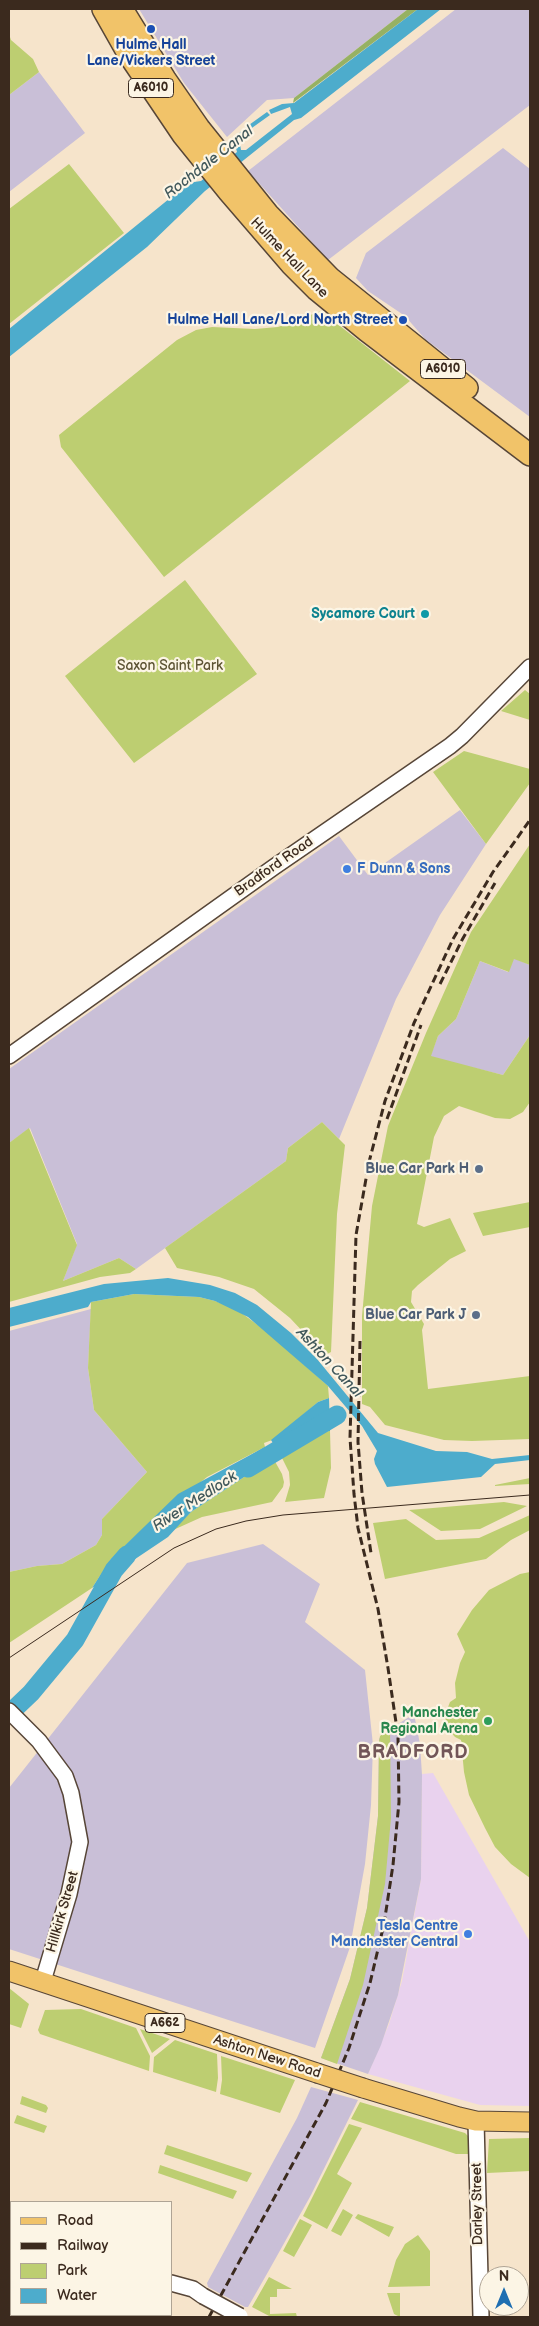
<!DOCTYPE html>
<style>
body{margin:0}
#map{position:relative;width:539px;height:2326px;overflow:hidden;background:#f6e4cb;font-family:"Balsamiq Sans",sans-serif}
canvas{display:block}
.frame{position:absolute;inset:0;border:10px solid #3b2a1e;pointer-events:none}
.legend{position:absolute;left:10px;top:2201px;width:162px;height:115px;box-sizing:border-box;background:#fcf5e5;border:1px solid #afa495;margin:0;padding:6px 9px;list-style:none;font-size:15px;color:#3b2a1e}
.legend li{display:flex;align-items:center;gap:10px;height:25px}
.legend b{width:25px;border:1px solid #afa495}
.north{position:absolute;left:479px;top:2266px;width:50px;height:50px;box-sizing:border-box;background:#fcf5e5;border:1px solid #afa495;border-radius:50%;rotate:0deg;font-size:14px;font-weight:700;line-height:20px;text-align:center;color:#3b2a1e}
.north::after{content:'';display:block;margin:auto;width:18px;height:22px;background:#1f6fb2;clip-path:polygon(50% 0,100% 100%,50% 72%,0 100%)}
</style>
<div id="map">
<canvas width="539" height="2326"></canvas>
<div class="frame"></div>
<ul class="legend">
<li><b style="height:6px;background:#f1c369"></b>Road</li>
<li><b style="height:6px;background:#3b2a1e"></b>Railway</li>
<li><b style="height:14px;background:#bdce71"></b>Park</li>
<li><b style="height:14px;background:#4daccc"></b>Water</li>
</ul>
<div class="north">N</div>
</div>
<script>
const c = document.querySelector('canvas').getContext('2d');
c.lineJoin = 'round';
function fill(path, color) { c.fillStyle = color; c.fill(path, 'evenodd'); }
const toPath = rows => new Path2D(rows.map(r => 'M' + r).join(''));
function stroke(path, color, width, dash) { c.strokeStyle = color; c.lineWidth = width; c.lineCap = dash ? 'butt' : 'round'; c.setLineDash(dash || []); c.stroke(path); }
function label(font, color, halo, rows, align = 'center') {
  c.font = font + ' "Balsamiq Sans",sans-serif'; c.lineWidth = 4.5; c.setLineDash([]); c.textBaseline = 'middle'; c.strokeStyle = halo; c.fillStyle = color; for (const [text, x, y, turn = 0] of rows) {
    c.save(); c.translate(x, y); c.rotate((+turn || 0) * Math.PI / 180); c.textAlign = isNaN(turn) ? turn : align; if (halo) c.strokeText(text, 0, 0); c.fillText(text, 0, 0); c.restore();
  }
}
fill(toPath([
 [433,1773,530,1942,530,2106,480,2105,368,2074,389,2024,402,1981,421,1879,422,1774]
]), '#e9d2ee');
fill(toPath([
 [139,9,408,9,294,98,267,100,227,137,184,83],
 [456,9,530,9,530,105,328,260,248,171],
 [39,72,85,133,9,192,9,95],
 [503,148,530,169,530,417,425,339,405,316,368,291,356,278,366,253],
 [460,810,486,844,440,915,396,999,339,1139,322,1122,288,1148,286,1161,136,1269,119,1258,63,1281,77,1244,30,1128,9,1143,9,1069,339,836,368,875],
 [514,958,530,965,530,1035,503,1075,430,1057,438,1036,456,1019,480,961,508,972],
 [91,1309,88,1368,94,1410,147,1472,102,1519,102,1535,96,1545,62,1564,37,1566,9,1572,9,1331],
 [263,1544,320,1584,305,1622,365,1670,373,1745,371,1805,365,1864,350,1947,315,2048,9,1949,9,1788,187,1563],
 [414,1714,420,1744,422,1775,421,1879,398,1995,381,2045,368,2074,321,2058,350,1979,367,1908,378,1816,379,1739,382,1734],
 [311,2087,358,2100,311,2195,268,2272,248,2307,245,2307,208,2287,207,2283,297,2118]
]), '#c9bfd7');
fill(toPath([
 [9,34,11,40,33,59,39,72,9,95],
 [69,164,124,233,9,324,9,209],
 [321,311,410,381,164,577,61,447,59,435,177,340,196,330,212,327,255,329,278,327],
 [185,580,257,674,134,763,65,676],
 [525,690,530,694,530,720,501,711],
 [464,751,530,769,530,783,486,844,433,772],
 [530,844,530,965,514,959,509,972,480,961,456,1019,438,1036,431,1056,503,1075,530,1035,530,1102,523,1112,510,1119,495,1118,459,1106,444,1116,434,1137,417,1224,424,1227,450,1218,466,1251,450,1259,418,1285,412,1291,411,1302,424,1324,422,1330,428,1389,530,1376,530,1439,472,1441,444,1440,385,1425,370,1407,362,1404,362,1316,372,1206,388,1126,426,1033,471,932],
 [322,1122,345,1145,337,1214,331,1352,327,1354,322,1352,290,1318,254,1289,219,1277,177,1268,165,1248,286,1161,288,1148],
 [29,1128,77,1245,63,1281,119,1258,136,1269,130,1273,100,1277,9,1302,9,1143],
 [530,1202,530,1227,483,1236,473,1213],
 [134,1294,199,1297,215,1301,236,1309,270,1334,328,1386,329,1398,318,1402,275,1439,264,1443,265,1447,207,1477,139,1533,111,1559,92,1588,9,1643,9,1572,37,1566,62,1564,96,1545,102,1535,102,1519,147,1472,94,1410,88,1368,91,1302],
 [330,1431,331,1468,324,1498,285,1502,290,1485,289,1472,280,1454,312,1432],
 [273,1458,282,1474,284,1482,283,1487,272,1502,202,1517,171,1531,191,1512],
 [530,1478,530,1484,495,1486,495,1485],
 [504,1502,527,1506,480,1529,441,1531,409,1510],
 [530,1515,530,1530,511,1540,486,1559,385,1579,373,1523,406,1519,436,1540,479,1538],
 [530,1572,530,1878,511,1864,495,1847,485,1828,469,1795,464,1772,461,1740,455,1737,447,1728,445,1715,450,1702,456,1698,455,1683,460,1663,465,1652,457,1634,472,1610,489,1590,520,1574],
 [390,1729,391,1818,385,1884,363,1985,337,2064,321,2058,350,1979,367,1908,378,1816,379,1742,380,1736],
 [9,1988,29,2004,21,2028,9,2024],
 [81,2009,136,2028,150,2056,149,2071,40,2034,38,2030,45,2010],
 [140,2029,170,2039,152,2053],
 [175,2040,217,2054,218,2078,216,2092,153,2072,154,2057],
 [221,2056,295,2080,280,2113,220,2094,222,2080],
 [22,2096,46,2105,48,2108,46,2113,20,2104],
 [360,2102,465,2133,468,2136,468,2154,456,2154,351,2119],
 [17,2115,47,2126,44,2133,14,2123],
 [349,2124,362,2128,337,2174,352,2183,327,2229,303,2216],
 [530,2138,530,2171,487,2173,489,2139],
 [167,2145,252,2173,247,2182,164,2154],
 [160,2165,237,2191,233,2199,158,2173],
 [343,2209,353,2215,341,2236,331,2231],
 [358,2214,394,2227,389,2237,355,2218],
 [300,2219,312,2225,294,2257,283,2251],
 [418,2235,430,2251,430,2286,388,2287,396,2260,405,2244],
 [269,2277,292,2289,277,2289,277,2297,270,2297,270,2314,296,2313,297,2317,309,2317,271,2317,252,2307],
 [387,2293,400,2293,400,2317,394,2314]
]), '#bdce71');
fill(toPath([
 [408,9,418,9,293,103,294,98]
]), '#96b163');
fill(toPath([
 [418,9,441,9,301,118,294,120,205,191,147,247,9,357,9,329,180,190,194,182,201,181,237,152,234,140,242,130,267,112,270,115,242,135,240,144,241,150,246,150,292,114,290,107,271,114,269,110,282,104,294,103],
 [168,1278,210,1285,235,1293,257,1305,291,1333,317,1359,378,1433,436,1451,467,1452,492,1459,530,1455,530,1460,495,1464,481,1477,387,1487,375,1464,374,1459,377,1451,362,1426,328,1386,248,1317,215,1301,199,1297,134,1294,91,1302,88,1307,9,1327,9,1308,104,1284],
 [329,1398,330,1431,312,1432,280,1454,271,1440,318,1402],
 [265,1447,273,1458,191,1512,168,1537,92,1588,111,1559,178,1494]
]), '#4daccc');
stroke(toPath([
 [248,1468,337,1415],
 [9,1714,31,1693,75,1640,114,1570,127,1555]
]), '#4daccc', 19);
const minor = toPath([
 [9,1056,274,867,450,746,462,736,530,667],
 [9,1711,39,1741,65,1776,71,1793,80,1842,69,1894,43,1981],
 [476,2121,481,2317],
 [9,2234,11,2234],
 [171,2283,193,2289,203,2296]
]);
const major = toPath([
 [9,1971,317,2073],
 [363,2088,459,2117,476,2121,530,2122]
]);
const highway = toPath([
 [103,9,129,55,183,135,229,192,291,264,317,290,367,331,530,455],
 [122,9,165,79,199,128,268,214,330,278,467,388]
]);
stroke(minor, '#574638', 18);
stroke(major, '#574638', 21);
stroke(highway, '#574638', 24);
stroke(minor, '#fff', 15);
stroke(major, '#f1c369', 19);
stroke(highway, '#f1c369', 21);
stroke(toPath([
 [9,1658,174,1548,216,1529,246,1521,283,1515,530,1495]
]), '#3b2a1e', 1);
stroke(toPath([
 [440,984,462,940,495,883],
 [387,1119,421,1025],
 [360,1341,358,1442,362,1493,371,1553],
 [209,2317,326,2103,349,2048,370,1983,384,1924,393,1865,399,1802,398,1736,388,1668,378,1609,358,1528,354,1494,350,1438,356,1235,369,1162,385,1101,414,1023,453,939,493,872,530,820]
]), '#3b2a1e', 3, [8, 4]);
const minorBridge = toPath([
 [203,2296,240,2316]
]);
const majorBridge = toPath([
 [317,2073,363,2088]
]);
stroke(minorBridge, '#574638', 18, []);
stroke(majorBridge, '#574638', 21, []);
stroke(minorBridge, '#fff', 15);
stroke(majorBridge, '#f1c369', 19);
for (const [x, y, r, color] of [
 [151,29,5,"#1a4fb4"],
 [403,320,5,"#1a4fb4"],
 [425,614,5,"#0f9aa8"],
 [347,869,5,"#3f7fe0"],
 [479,1169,5,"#5c6f8a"],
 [476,1315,5,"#5c6f8a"],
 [488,1721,5,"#2e9e5b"],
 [468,1934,5,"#3f7fe0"]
]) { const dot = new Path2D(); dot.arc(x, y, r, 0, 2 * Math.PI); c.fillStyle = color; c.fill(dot); stroke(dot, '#fcf5e5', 2); }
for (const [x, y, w] of [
 [151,88,45],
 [443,369,45],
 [165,2023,40]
]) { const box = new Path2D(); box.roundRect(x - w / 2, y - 9.5, w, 19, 4); c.fillStyle = '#fcf5e5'; c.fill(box); stroke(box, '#3b2a1e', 1); }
label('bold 12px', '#3b2a1e', null, [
 ["A6010",151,88],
 ["A6010",443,369],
 ["A662",165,2023]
]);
label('bold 14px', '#164399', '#fcf5e5', [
 ["Hulme Hall",151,45],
 ["Lane/Vickers Street",151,61],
 ["Hulme Hall Lane/Lord North Street",393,320,"right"]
]);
label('14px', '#3b2a1e', '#fcf5e5', [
 ["Hulme Hall Lane",289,258,46],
 ["Bradford Road",274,867,-35],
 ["Hillkirk Street",63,1912,-74],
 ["Ashton New Road",267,2057,18],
 ["Darley Street",478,2204,-91]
]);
label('bold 14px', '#0d838f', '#fcf5e5', [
 ["Sycamore Court",415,614]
], 'right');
label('14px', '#5c5333', '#fcf5e5', [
 ["Saxon Saint Park",170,666]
]);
label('bold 14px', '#366cbe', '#fcf5e5', [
 ["F Dunn & Sons",357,869],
 ["Tesla Centre",458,1926,"right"],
 ["Manchester Central",458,1942,"right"]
], 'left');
label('bold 14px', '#4e5e75', '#fcf5e5', [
 ["Blue Car Park H",469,1169],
 ["Blue Car Park J",466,1315]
], 'right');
label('bold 14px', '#27864d', '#fcf5e5', [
 ["Manchester",478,1713],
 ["Regional Arena",478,1729]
], 'right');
label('italic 15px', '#41585b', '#fcf5e5', [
 ["Rochdale Canal",209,163,-38],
 ["Ashton Canal",329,1363,47],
 ["River Medlock",195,1502,-33]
]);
c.letterSpacing = '1px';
label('bold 19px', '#725658', '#fcf5e5', [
 ["BRADFORD",413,1753]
]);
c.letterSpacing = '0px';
</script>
